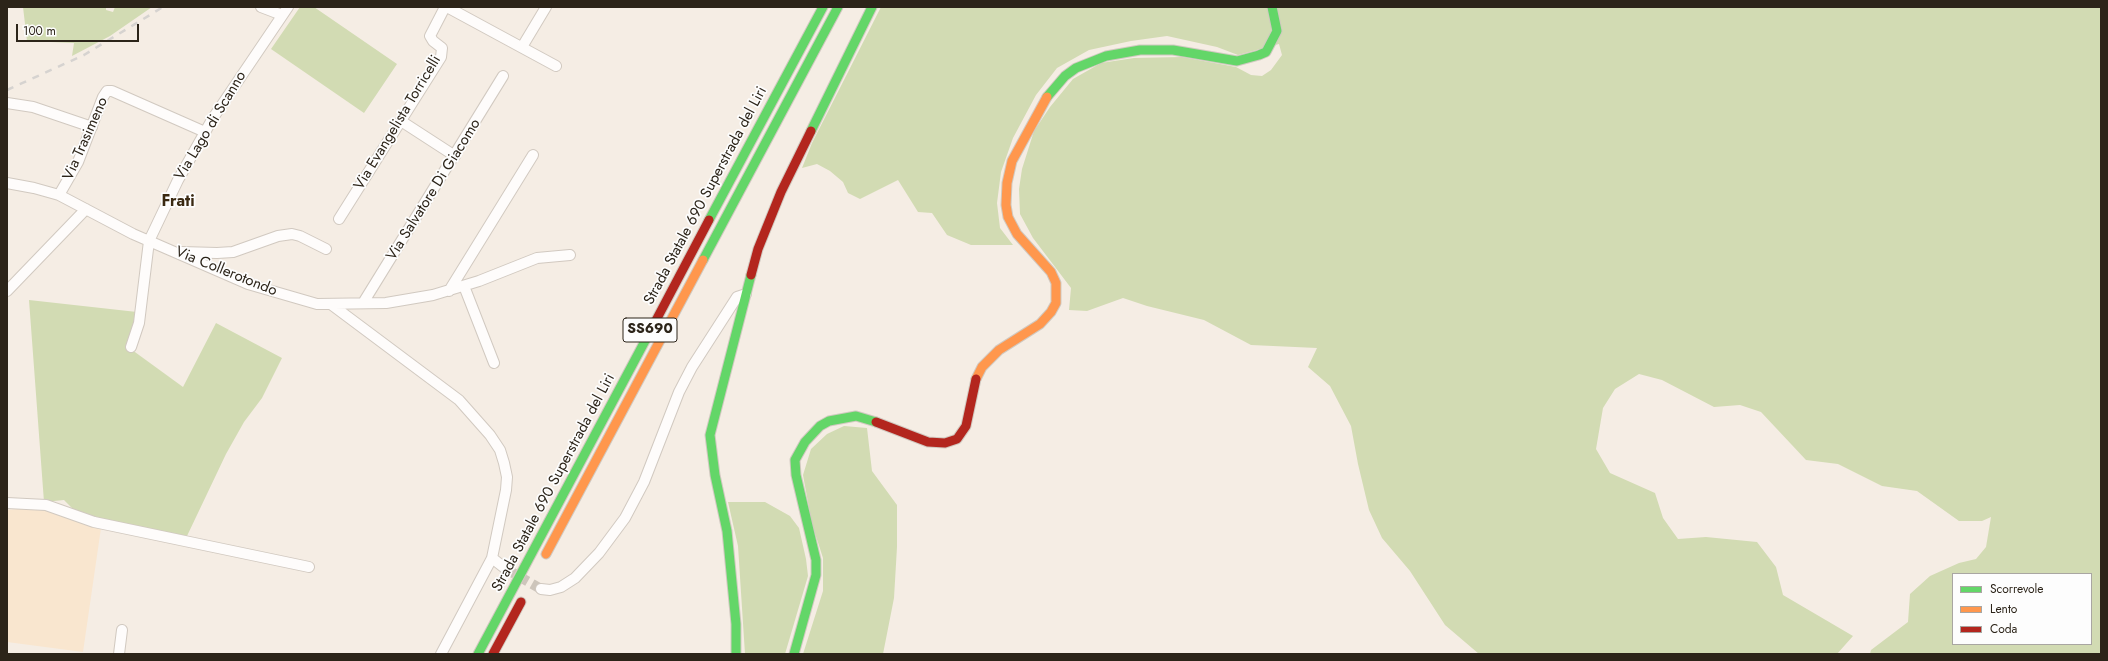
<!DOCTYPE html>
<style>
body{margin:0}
#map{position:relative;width:2108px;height:661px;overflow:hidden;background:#f5ede4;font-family:Jost,sans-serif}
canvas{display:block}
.frame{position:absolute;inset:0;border:8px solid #2c2419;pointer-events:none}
.legend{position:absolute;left:1952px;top:573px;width:140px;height:72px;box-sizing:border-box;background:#fdfdfd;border:1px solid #a9a6a2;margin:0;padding:5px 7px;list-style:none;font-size:12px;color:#2c2419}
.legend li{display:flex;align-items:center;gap:8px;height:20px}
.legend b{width:20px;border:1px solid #a9a6a2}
.scale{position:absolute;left:16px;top:24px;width:123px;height:18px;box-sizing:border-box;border:2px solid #2c2419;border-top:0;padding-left:5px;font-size:12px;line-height:14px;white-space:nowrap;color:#2c2419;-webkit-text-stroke:3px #fdfdfd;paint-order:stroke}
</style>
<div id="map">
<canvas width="2108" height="661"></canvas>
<div class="frame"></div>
<ul class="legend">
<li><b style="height:5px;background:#63d668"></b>Scorrevole</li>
<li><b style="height:5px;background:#ff974d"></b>Lento</li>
<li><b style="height:5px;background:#b3261e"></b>Coda</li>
</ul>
<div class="scale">100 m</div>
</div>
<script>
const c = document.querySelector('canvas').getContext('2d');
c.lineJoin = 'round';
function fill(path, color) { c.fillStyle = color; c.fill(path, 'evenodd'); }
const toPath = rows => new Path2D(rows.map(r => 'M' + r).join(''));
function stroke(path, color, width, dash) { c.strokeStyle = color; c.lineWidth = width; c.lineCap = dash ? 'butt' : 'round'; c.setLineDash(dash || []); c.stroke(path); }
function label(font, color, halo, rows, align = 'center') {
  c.font = font + ' Jost,sans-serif'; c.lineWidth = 3.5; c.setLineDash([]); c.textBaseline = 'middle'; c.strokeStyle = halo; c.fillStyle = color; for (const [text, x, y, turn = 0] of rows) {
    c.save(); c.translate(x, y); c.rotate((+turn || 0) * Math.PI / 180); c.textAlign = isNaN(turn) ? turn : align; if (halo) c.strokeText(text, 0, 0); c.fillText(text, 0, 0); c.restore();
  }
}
fill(toPath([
 [37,507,56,510,78,522,101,528,83,652,7,642,7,510]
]), '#f9e6cf');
fill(toPath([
 [23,7,102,7,106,8,106,10,113,12,115,7,152,7,110,36,72,56,74,43,27,41],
 [300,7,314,7,397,64,364,113,271,49],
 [881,7,2101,7,2101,654,1870,654,1871,650,1908,622,1910,594,1930,576,1959,563,1976,559,1986,547,1991,517,1982,521,1959,521,1917,491,1882,486,1838,464,1806,460,1761,412,1740,405,1714,407,1662,380,1639,374,1615,389,1603,408,1596,449,1610,473,1655,493,1663,518,1678,539,1706,537,1757,542,1776,567,1783,595,1853,636,1837,654,1479,654,1445,625,1410,571,1382,538,1369,510,1358,464,1351,426,1330,386,1308,367,1317,348,1251,345,1204,320,1147,306,1123,298,1087,311,1069,310,1071,288,1033,238,1020,214,1019,189,1022,169,1034,131,1050,107,1073,79,1101,63,1134,58,1182,57,1236,67,1251,75,1262,76,1271,70,1282,55,1279,44,1238,55,1217,47,1167,36,1131,41,1089,50,1057,68,1036,95,1013,138,1001,172,997,203,1000,228,1013,245,971,245,947,235,932,213,918,212,898,180,860,199,848,193,843,182,830,171,817,164,802,168,812,143],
 [1953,574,2091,574,2091,644,1953,644],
 [29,300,137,312,128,347,183,387,216,323,282,358,262,398,244,422,226,454,187,536,79,515,64,500,44,502],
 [844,426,867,428,872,471,897,505,897,547,894,598,883,654,803,654,823,591,823,558,812,524,803,475,811,449,827,434],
 [728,502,765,502,790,516,799,528,806,559,808,576,785,654,745,654,738,546]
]), '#d2dbb3');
stroke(toPath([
 [506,569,541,589]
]), '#cdc5bb', 10, [10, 5]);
const street = toPath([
 [261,7,282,15],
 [447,7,556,66],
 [522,47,546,7],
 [7,103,33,107,92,127],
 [401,121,455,156],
 [7,183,34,188,59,195,133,234,248,284,317,304,386,303,433,295,479,281,537,258,570,255],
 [59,195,78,162,103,97,107,91,112,91,205,132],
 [339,219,441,57,442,48,433,41,430,36,445,7],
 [181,252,217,253,233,252,278,236,292,234,300,236,326,249],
 [464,286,494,363],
 [7,291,86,209],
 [449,291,533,155],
 [363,303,503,76],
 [332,305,459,400,490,435,500,450,504,463,507,477,506,490,492,558,441,654],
 [131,347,139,323,149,241,178,180,213,118,288,7],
 [7,503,46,505,94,522,309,567],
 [492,558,506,569],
 [541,589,550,590,561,587,575,578,599,553,625,518,644,482,679,392,692,367,737,297,746,294],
 [119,654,122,630]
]);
const fast = toPath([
 [1047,97,1065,76,1076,68,1106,56,1140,50,1173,50,1237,61,1259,55,1266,52,1277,31,1272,7],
 [811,131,872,7],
 [709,220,823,7],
 [703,260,838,7],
 [478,654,653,326],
 [736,654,736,624,727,531,715,475,710,435,751,275],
 [794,654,816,575,816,560,796,475,795,460,805,442,820,426,829,421,856,416,876,422]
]);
const slow = toPath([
 [976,379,982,367,999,350,1040,324,1051,312,1056,303,1056,283,1051,272,1017,234,1008,217,1006,205,1007,183,1012,161,1047,97],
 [546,554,703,260]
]);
const jam = toPath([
 [751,275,758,249,781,192,811,131],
 [653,326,709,220],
 [876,422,928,442,945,443,957,439,966,426,976,379],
 [493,654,521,602]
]);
stroke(street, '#d1c9c0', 12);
stroke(fast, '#d1c9c0', 11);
stroke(slow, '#d1c9c0', 11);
stroke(jam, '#d1c9c0', 11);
stroke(street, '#fefcfb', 10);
stroke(fast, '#63d668', 9);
stroke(slow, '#ff974d', 9);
stroke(jam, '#b3261e', 9);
stroke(toPath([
 [7,90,84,55,163,7]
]), '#d6d3d0', 2.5, [7, 7]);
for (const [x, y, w] of [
 [650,330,54]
]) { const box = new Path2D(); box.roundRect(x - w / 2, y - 12, w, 24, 3); c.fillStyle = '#fdfdfd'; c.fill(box); stroke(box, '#2c2419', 1); }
label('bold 14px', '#2c2419', null, [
 ["SS690",650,330]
]);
label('15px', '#2c2419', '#fdfdfd', [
 ["Via Evangelista Torricelli",398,123,-59],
 ["Via Lago di Scanno",211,126,-59],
 ["Via Trasimeno",86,139,-66],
 ["Via Salvatore Di Giacomo",434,190,-58],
 ["Strada Statale 690 Superstrada del Liri",706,196,-62],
 ["Via Collerotondo",226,272,22],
 ["Strada Statale 690 Superstrada del Liri",554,483,-62]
]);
label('bold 16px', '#3a2911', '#fdfdfd', [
 ["Frati",178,202]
]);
</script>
